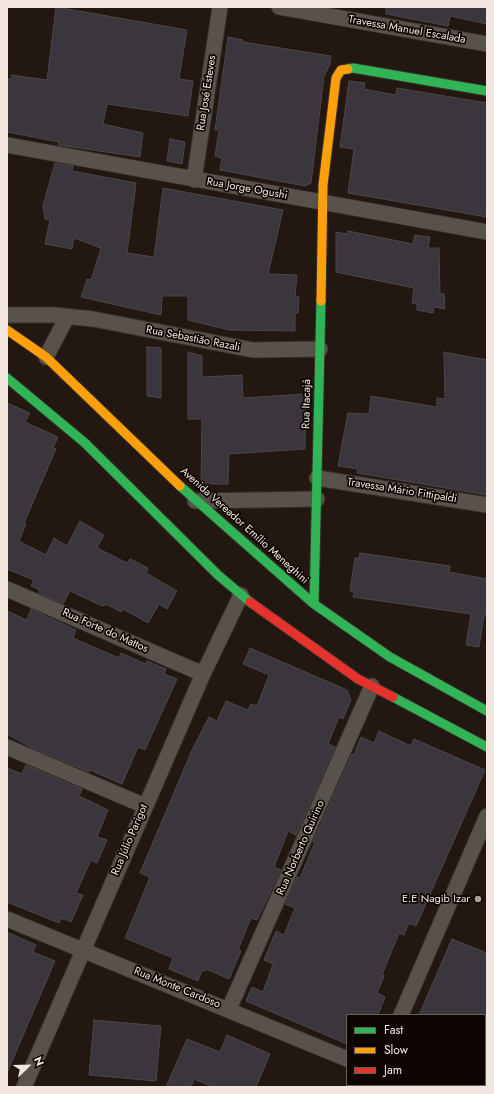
<!DOCTYPE html>
<meta charset="utf-8">
<style>
body{margin:0}
#map{position:relative;width:494px;height:1094px;overflow:hidden;background:#221711;font-family:Jost,sans-serif}
canvas{display:block}
.frame{position:absolute;inset:0;border:8px solid #f3e6de;pointer-events:none}
.legend{position:absolute;left:346px;top:1014px;width:140px;height:72px;box-sizing:border-box;background:#0c0502;border:1px solid #685f5a;margin:0;padding:5px 7px;list-style:none;font-size:12px;color:#f3e6de}
.legend li{display:flex;align-items:center;gap:8px;height:20px}
.legend b{width:20px;border:1px solid #685f5a}
.north{position:absolute;left:8px;top:1046px;width:40px;height:40px;-webkit-text-stroke:3px #0c0502;paint-order:stroke;rotate:67deg;font-size:11px;font-weight:700;line-height:16px;text-align:center;color:#f3e6de}
.north::after{content:'';display:block;margin:auto;width:14px;height:18px;background:#f3e6de;clip-path:polygon(50% 0,100% 100%,50% 72%,0 100%)}
</style>
<div id="map">
<canvas width="494" height="1094"></canvas>
<div class="frame"></div>
<ul class="legend">
<li><b style="height:5px;background:#30b455"></b>Fast</li>
<li><b style="height:5px;background:#ff9f0a"></b>Slow</li>
<li><b style="height:5px;background:#e5322d"></b>Jam</li>
</ul>
<div class="north">N</div>
</div>
<script>
const c = document.querySelector('canvas').getContext('2d');
c.lineJoin = 'round';
function fill(path, color) { c.fillStyle = color; c.fill(path, 'evenodd'); }
const toPath = rows => new Path2D(rows.map(r => 'M' + r).join(''));
function stroke(path, color, width, dash) { c.strokeStyle = color; c.lineWidth = width; c.lineCap = dash ? 'butt' : 'round'; c.setLineDash(dash || []); c.stroke(path); }
function label(font, color, halo, rows, align = 'center') {
  c.font = font + ' Jost,sans-serif'; c.lineWidth = 3.5; c.setLineDash([]); c.textBaseline = 'middle'; c.strokeStyle = halo; c.fillStyle = color; for (const [text, x, y, turn = 0] of rows) {
    c.save(); c.translate(x, y); c.rotate((+turn || 0) * Math.PI / 180); c.textAlign = isNaN(turn) ? turn : align; if (halo) c.strokeText(text, 0, 0); c.fillText(text, 0, 0); c.restore();
  }
}
const building = toPath([
 [56,7,187,30,179,79,193,81,188,116,107,104,103,124,143,133,140,157,58,145,59,142,7,132,7,79,11,79,11,75,47,80,56,7],
 [386,7,487,7,487,24,450,16,448,26,386,14,386,7],
 [228,37,243,40,243,42,331,56,330,64,324,76,311,183,305,186,220,170,222,158,215,156,219,130,215,130,228,37],
 [349,81,365,83,364,89,396,95,397,88,487,103,487,217,348,193,354,149,340,147,349,81],
 [170,139,185,142,182,164,167,161,170,139],
 [55,163,73,166,72,171,136,183,127,253,154,257,163,188,283,210,268,274,297,275,295,297,299,297,298,313,295,313,295,331,229,330,188,320,188,296,162,296,161,315,81,297,87,279,91,280,101,248,74,238,72,249,45,244,50,220,45,219,43,205,55,163],
 [348,231,413,244,415,235,430,237,428,248,439,248,440,294,444,294,445,309,434,307,433,313,417,310,417,304,412,303,414,288,336,272,336,232,347,234,348,231],
 [147,347,161,348,161,398,147,396,147,347],
 [188,352,202,356,202,377,242,375,243,398,306,394,305,449,229,454,228,484,201,484,202,419,188,419,188,352],
 [444,352,487,360,487,495,357,473,358,469,338,466,348,413,369,414,371,396,437,407,437,398,445,399,444,352],
 [7,403,30,413,25,422,58,437,53,448,56,449,24,523,26,524,19,541,46,555,54,538,67,546,80,521,104,535,97,548,127,563,130,559,148,568,146,573,177,591,167,609,159,604,148,623,123,609,121,612,106,604,104,606,100,605,70,591,63,604,39,593,40,590,31,586,34,580,7,569,7,403],
 [360,553,450,566,449,572,487,579,487,616,484,616,479,647,466,645,471,614,353,597,354,592,350,591,355,558,359,558,360,553],
 [31,609,76,630,73,638,119,658,121,653,146,664,147,661,166,669,164,674,177,679,145,750,138,747,122,784,90,770,89,772,34,749,7,734,7,611,27,620,31,609],
 [250,648,347,690,351,700,343,719,339,717,328,744,335,747,296,835,288,831,274,867,281,870,257,920,251,918,238,950,241,951,229,979,206,969,205,971,202,970,198,981,169,969,173,958,125,938,150,877,140,873,192,750,209,717,217,721,226,701,248,710,251,704,257,706,269,675,243,664,250,648],
 [379,731,411,746,414,739,485,770,416,926,409,923,404,935,399,933,382,975,384,976,377,993,385,997,378,1015,347,1015,347,1044,246,1001,252,987,263,992,273,964,264,960,276,931,284,935,295,908,285,904,297,877,300,878,315,842,313,842,352,754,354,755,361,737,374,743,379,731],
 [26,765,82,789,79,796,108,810,97,837,107,840,97,863,91,860,76,893,83,895,71,922,61,918,59,923,7,902,7,768,22,774,26,765],
 [7,932,36,945,33,952,55,961,7,1073,7,932],
 [452,939,487,953,487,1015,419,1015,452,939],
 [94,1020,161,1026,156,1081,89,1075,94,1020],
 [227,1035,270,1054,256,1087,213,1087,194,1079,191,1087,166,1087,187,1039,220,1052,227,1035]
]);
fill(building, '#3b353d');
stroke(building, '#4c4749', 1);
const street = toPath([
 [279,7,487,44],
 [7,145,487,232],
 [194,180,220,7],
 [7,315,54,315,93,319,253,350,320,349],
 [46,357,67,317],
 [317,478,487,505],
 [195,501,317,499],
 [7,589,203,674],
 [7,747,145,806],
 [7,919,347,1059],
 [229,1009,372,686],
 [401,1015,487,816],
 [409,1085,414,1087],
 [24,1087,203,674,241,595],
 [369,1087,369,1085]
]);
const fast = toPath([
 [348,69,353,68,487,91],
 [7,378,85,443,218,575,250,602],
 [180,486,314,604,390,657,487,711],
 [314,604,321,301],
 [393,697,487,747]
]);
const slow = toPath([
 [321,301,323,185,336,78,341,70,348,69],
 [7,330,46,357,180,486]
]);
const jam = toPath([
 [250,602,358,679,393,697]
]);
stroke(street, '#39312d', 17);
stroke(fast, '#39312d', 11);
stroke(slow, '#39312d', 11);
stroke(jam, '#39312d', 11);
stroke(street, '#58514c', 15);
stroke(fast, '#30b455', 9);
stroke(slow, '#ff9f0a', 9);
stroke(jam, '#e5322d', 9);
for (const [x, y, r, color] of [
 [478,899,4,"#aa9e96"]
]) { const dot = new Path2D(); dot.arc(x, y, r, 0, 2 * Math.PI); c.fillStyle = color; c.fill(dot); stroke(dot, '#0c0502', 1.5); }
label('11px', '#f3e6de', '#0c0502', [
 ["Travessa Manuel Escalada",407,30,10],
 ["Rua José Esteves",207,93,-81],
 ["Rua Jorge Ogushi",247,189,10],
 ["Rua Sebastião Razali",193,339,11],
 ["Rua Itacajá",307,404,-89],
 ["Travessa Mário Fittipaldi",402,491,9],
 ["Avenida Vereador Emílio Meneghini",244,526,42],
 ["Rua Forte do Mattos",105,631,24],
 ["Rua Júlio Parigot",130,840,-67],
 ["Rua Norberto Quirino",301,848,-66],
 ["Rua Monte Cardoso",177,988,22]
]);
label('11px', '#f3e6de', '#0c0502', [
 ["E.E Nagib Izar",470,899]
], 'right');
</script>
